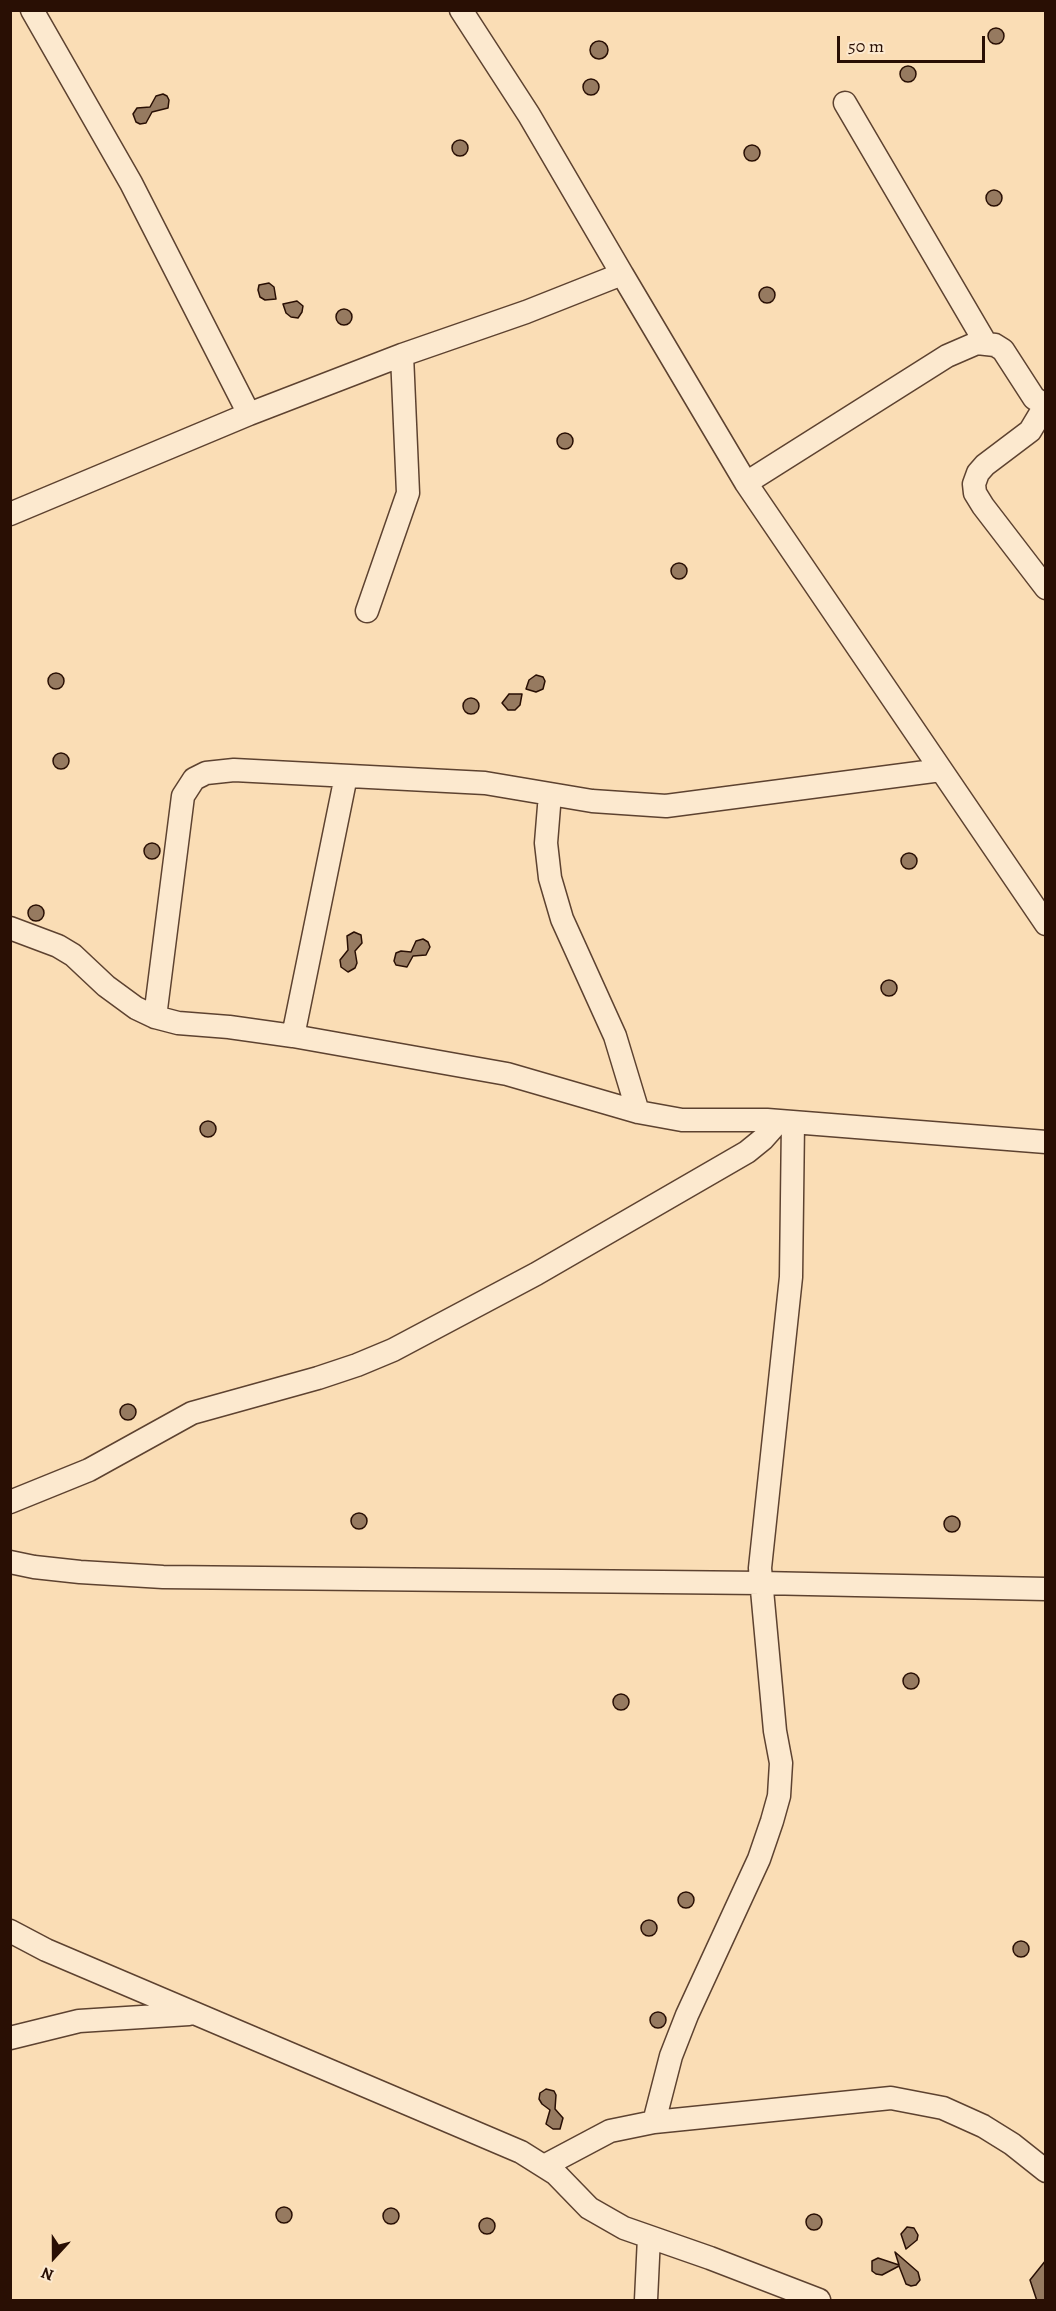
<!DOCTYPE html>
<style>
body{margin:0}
#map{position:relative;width:1056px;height:2311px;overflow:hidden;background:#faddb5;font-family:Alegreya,serif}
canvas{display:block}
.frame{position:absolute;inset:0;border:12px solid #290f04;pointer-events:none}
.north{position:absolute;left:24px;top:2227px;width:60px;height:60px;-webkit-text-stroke:4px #fce9cf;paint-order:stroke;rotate:201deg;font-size:16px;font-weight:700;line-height:24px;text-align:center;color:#290f04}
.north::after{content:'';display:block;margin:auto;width:21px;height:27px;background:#290f04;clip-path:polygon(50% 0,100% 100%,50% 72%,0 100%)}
.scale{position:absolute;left:837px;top:36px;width:148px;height:27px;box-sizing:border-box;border:3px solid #290f04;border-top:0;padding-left:8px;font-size:18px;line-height:21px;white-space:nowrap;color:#290f04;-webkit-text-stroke:4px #fce9cf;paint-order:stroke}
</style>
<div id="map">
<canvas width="1056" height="2311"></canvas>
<div class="frame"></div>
<div class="north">N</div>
<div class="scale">50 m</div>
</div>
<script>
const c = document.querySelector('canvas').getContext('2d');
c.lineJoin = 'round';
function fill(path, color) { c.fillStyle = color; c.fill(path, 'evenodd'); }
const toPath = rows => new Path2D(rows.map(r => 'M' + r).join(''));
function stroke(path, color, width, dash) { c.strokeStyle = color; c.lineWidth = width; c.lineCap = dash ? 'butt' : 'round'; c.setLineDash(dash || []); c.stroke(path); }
const building = toPath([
 '988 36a8 8 0 1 1 16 0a8 8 0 1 1-16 0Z',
 '590 50a9 9 0 1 1 18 0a9 9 0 1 1-18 0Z',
 '900 74a8 8 0 1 1 16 0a8 8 0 1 1-16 0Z',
 '583 87a8 8 0 1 1 16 0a8 8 0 1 1-16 0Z',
 [163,94,167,96,169,100,168,108,152,112,146,123,140,124,136,122,133,114,137,108,150,107,156,96,163,94],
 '452 148a8 8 0 1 1 16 0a8 8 0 1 1-16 0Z',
 '744 153a8 8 0 1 1 16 0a8 8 0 1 1-16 0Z',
 '986 198a8 8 0 1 1 16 0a8 8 0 1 1-16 0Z',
 [269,283,274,287,276,299,265,300,260,297,258,290,259,285,269,283],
 '759 295a8 8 0 1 1 16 0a8 8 0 1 1-16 0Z',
 [297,301,303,306,302,312,298,318,291,317,286,313,283,304,297,301],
 '336 317a8 8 0 1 1 16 0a8 8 0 1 1-16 0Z',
 '557 441a8 8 0 1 1 16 0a8 8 0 1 1-16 0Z',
 '671 571a8 8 0 1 1 16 0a8 8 0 1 1-16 0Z',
 '48 681a8 8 0 1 1 16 0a8 8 0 1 1-16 0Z',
 [536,675,543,677,545,681,543,689,536,692,526,689,529,680,536,675],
 [509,694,522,694,520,705,515,710,508,710,502,703,509,694],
 '463 706a8 8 0 1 1 16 0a8 8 0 1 1-16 0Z',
 '53 761a8 8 0 1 1 16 0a8 8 0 1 1-16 0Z',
 '144 851a8 8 0 1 1 16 0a8 8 0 1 1-16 0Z',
 '901 861a8 8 0 1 1 16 0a8 8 0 1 1-16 0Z',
 '28 913a8 8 0 1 1 16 0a8 8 0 1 1-16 0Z',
 [354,932,361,935,362,943,355,951,357,963,355,968,348,972,341,967,340,960,348,950,347,936,354,932],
 [423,939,428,942,430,947,426,955,413,956,407,967,396,965,394,961,396,953,401,951,411,952,416,941,423,939],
 '881 988a8 8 0 1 1 16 0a8 8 0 1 1-16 0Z',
 '200 1129a8 8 0 1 1 16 0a8 8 0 1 1-16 0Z',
 '120 1412a8 8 0 1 1 16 0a8 8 0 1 1-16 0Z',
 '351 1521a8 8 0 1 1 16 0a8 8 0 1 1-16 0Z',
 '944 1524a8 8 0 1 1 16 0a8 8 0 1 1-16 0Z',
 '903 1681a8 8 0 1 1 16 0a8 8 0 1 1-16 0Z',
 '613 1702a8 8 0 1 1 16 0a8 8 0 1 1-16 0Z',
 '678 1900a8 8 0 1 1 16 0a8 8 0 1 1-16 0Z',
 '641 1928a8 8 0 1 1 16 0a8 8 0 1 1-16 0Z',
 '1013 1949a8 8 0 1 1 16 0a8 8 0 1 1-16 0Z',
 '650 2020a8 8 0 1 1 16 0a8 8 0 1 1-16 0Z',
 [546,2089,554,2091,556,2095,555,2109,563,2118,560,2129,553,2129,546,2124,550,2110,542,2104,539,2099,540,2093,546,2089],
 '276 2215a8 8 0 1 1 16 0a8 8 0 1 1-16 0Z',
 '383 2216a8 8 0 1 1 16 0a8 8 0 1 1-16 0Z',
 '806 2222a8 8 0 1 1 16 0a8 8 0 1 1-16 0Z',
 '479 2226a8 8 0 1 1 16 0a8 8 0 1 1-16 0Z',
 [907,2227,914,2228,918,2235,917,2240,906,2249,901,2234,907,2227],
 [895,2252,918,2272,920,2280,916,2285,911,2286,906,2284,899,2266,882,2275,876,2274,872,2271,872,2261,878,2258,899,2265,895,2252],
 [1046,2260,1046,2301,1037,2301,1030,2280,1046,2260]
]);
fill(building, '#967a60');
stroke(building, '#290f04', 1.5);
const minor = toPath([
 [32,10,131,183,249,414],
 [461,10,529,115,622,274],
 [845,103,985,342],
 [1045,406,1030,431,985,465,978,473,974,484,975,493,983,506,1046,588],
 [746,483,947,356,977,343,995,345,1003,350,1034,398,1046,406],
 [10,514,249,414,402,355,526,312,622,274,746,483,1046,924],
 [367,611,408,493,402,355],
 [550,794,546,843,550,878,562,919,615,1036,638,1112],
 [10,928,58,946,73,955,106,986,136,1008,155,1017,178,1023,229,1027,293,1036,507,1074,638,1112,682,1120,767,1120,1046,1142],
 [155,1017,183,796,194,779,206,773,234,770,485,783,592,801,666,806,941,770],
 [293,1036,346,776],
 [10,1502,89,1470,192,1413,318,1378,357,1365,393,1350,536,1274,747,1152,763,1139,779,1121],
 [10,1562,34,1567,80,1572,163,1577,761,1583,1046,1589],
 [10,1931,46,1950,521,2152,556,2174,589,2208,624,2228,710,2258,819,2300],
 [10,2038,79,2021,189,2014],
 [654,2122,671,2056,687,2015,759,1859,772,1821,779,1796,781,1763,775,1731,760,1568,791,1277,793,1122],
 [544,2166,610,2131,654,2122,891,2098,943,2108,983,2126,1012,2144,1046,2171],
 [646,2300,649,2237]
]);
stroke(minor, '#5d4230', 25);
stroke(minor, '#fce9cf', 22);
</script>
